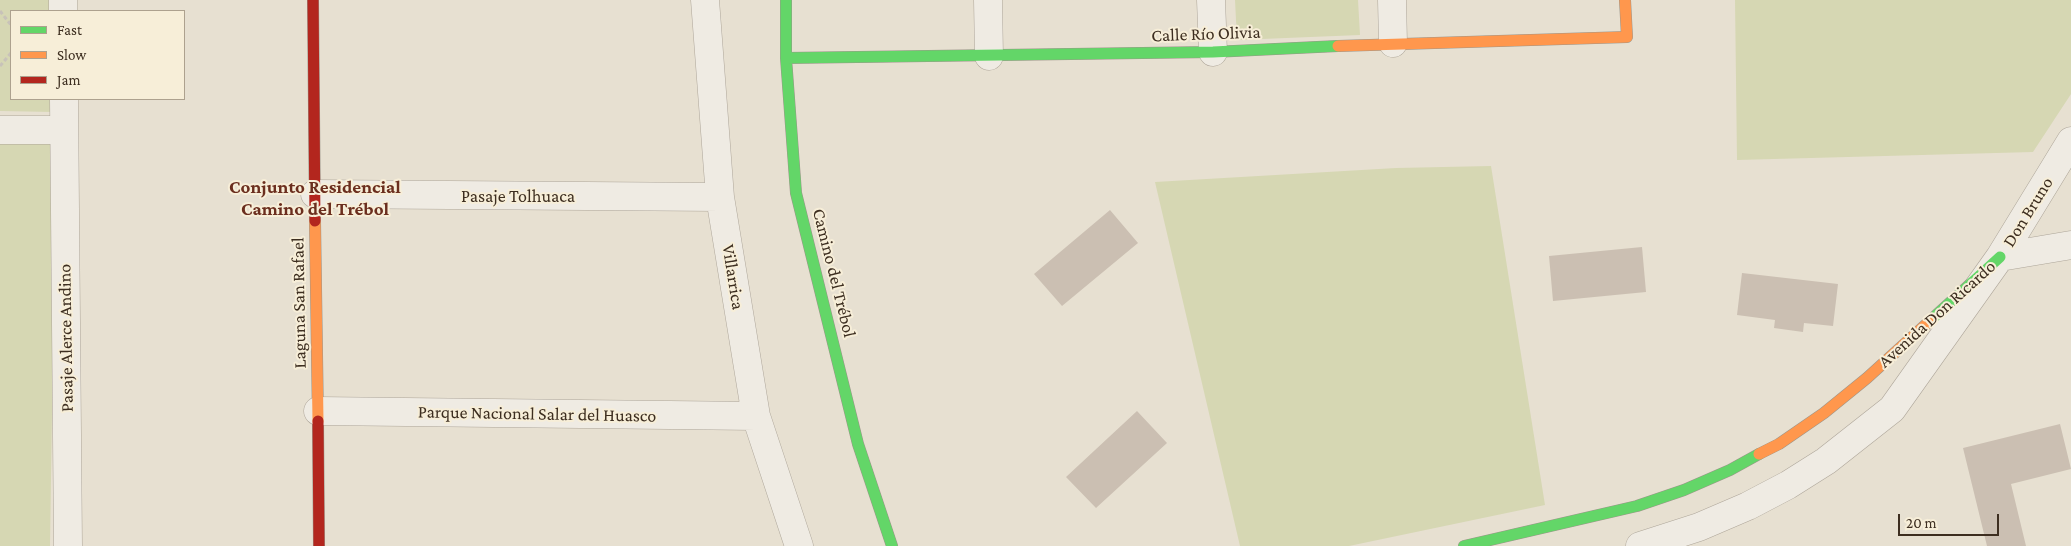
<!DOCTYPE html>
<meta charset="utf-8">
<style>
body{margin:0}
#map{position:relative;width:2071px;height:546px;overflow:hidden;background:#e7e0d1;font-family:"Crimson Pro",serif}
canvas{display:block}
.legend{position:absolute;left:10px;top:10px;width:175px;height:90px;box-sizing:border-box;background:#f7eed8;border:1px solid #ada18e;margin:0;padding:6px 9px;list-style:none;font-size:15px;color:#3d2e20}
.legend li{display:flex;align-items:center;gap:10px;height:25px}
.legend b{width:25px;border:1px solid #ada18e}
.scale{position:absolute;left:1898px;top:514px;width:101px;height:22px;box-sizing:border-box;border:2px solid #3d2e20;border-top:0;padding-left:6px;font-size:15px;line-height:18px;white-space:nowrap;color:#3d2e20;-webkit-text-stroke:4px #f7eed8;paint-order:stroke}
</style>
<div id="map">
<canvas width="2071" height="546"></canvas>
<ul class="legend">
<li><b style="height:6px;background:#63d668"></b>Fast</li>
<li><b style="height:6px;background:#ff974d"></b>Slow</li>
<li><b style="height:6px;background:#b3261e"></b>Jam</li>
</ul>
<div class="scale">20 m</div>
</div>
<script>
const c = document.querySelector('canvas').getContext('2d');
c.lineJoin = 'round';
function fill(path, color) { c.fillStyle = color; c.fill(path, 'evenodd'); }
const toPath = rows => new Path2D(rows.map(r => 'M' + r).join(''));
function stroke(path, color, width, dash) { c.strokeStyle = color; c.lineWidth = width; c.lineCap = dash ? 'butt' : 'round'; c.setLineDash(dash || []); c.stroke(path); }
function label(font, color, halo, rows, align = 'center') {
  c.font = font + ' "Crimson Pro",serif'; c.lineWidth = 4; c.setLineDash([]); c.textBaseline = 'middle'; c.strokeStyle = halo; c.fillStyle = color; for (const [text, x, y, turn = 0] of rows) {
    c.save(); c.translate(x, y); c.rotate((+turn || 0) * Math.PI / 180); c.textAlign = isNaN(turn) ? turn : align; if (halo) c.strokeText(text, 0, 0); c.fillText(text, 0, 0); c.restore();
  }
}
fill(toPath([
 [0,0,53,0,53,11,11,11,11,99,53,99,54,112,0,111],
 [1235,0,1358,0,1360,35,1237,40],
 [1735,0,2071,0,2071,94,2033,152,1737,160],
 [56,142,50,546,0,546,0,143],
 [1491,166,1545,505,1349,546,1240,546,1155,182,1396,168]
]), '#d6d7b3');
fill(toPath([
 [1110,210,1138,243,1062,306,1034,274],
 [1642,247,1646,292,1553,301,1549,256],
 [1742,273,1838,284,1833,326,1804,323,1803,332,1774,328,1775,320,1737,315],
 [1137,411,1167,443,1096,508,1066,477],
 [2060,424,2071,469,2011,484,2026,546,1987,546,1963,448]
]), '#cbbfb2');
const street = toPath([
 [63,0,63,11],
 [705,0,720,197,756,416,799,546],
 [988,0,989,56],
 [1211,0,1213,52],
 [1392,0,1393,43],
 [64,99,68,546],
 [0,130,64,130],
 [315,194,720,197],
 [2000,257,2071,245],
 [318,411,756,416],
 [1640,546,1699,527,1748,506,1788,485,1826,461,1892,409,2000,257,2071,141]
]);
const fast = toPath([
 [786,0,786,58,796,193,858,444,892,546],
 [786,58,1213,52,1338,46],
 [1932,319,2000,257],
 [1464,546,1637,506,1684,490,1730,470,1759,454]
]);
const slow = toPath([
 [1338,46,1627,37,1625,0],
 [315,221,318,421],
 [1759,454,1779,444,1824,413,1867,378,1932,319]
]);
const jam = toPath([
 [313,0,315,221],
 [318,421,319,546]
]);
stroke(street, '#ada599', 29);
stroke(fast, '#9c958a', 12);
stroke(slow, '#9c958a', 12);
stroke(jam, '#9c958a', 12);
stroke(toPath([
 [0,11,11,25],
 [0,66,11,53]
]), '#c8c2b9', 3, [4, 2.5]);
stroke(street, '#efebe3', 28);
stroke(fast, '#63d668', 11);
stroke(slow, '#ff974d', 11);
stroke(jam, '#b3261e', 11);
label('18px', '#3d2e20', '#f7eed8', [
 ["Calle Río Olivia",1206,34,-2],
 ["Pasaje Tolhuaca",518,196],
 ["Don Bruno",2028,212,-58],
 ["Camino del Trébol",834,273,76],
 ["Villarrica",733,277,81],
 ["Laguna San Rafael",299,303,-91],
 ["Avenida Don Ricardo",1937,314,-42],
 ["Pasaje Alerce Andino",66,338,-91],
 ["Parque Nacional Salar del Huasco",537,414,1]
]);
label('bold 19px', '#6b2e1e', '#f7eed8', [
 ["Conjunto Residencial",315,187],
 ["Camino del Trébol",315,209]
]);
</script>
